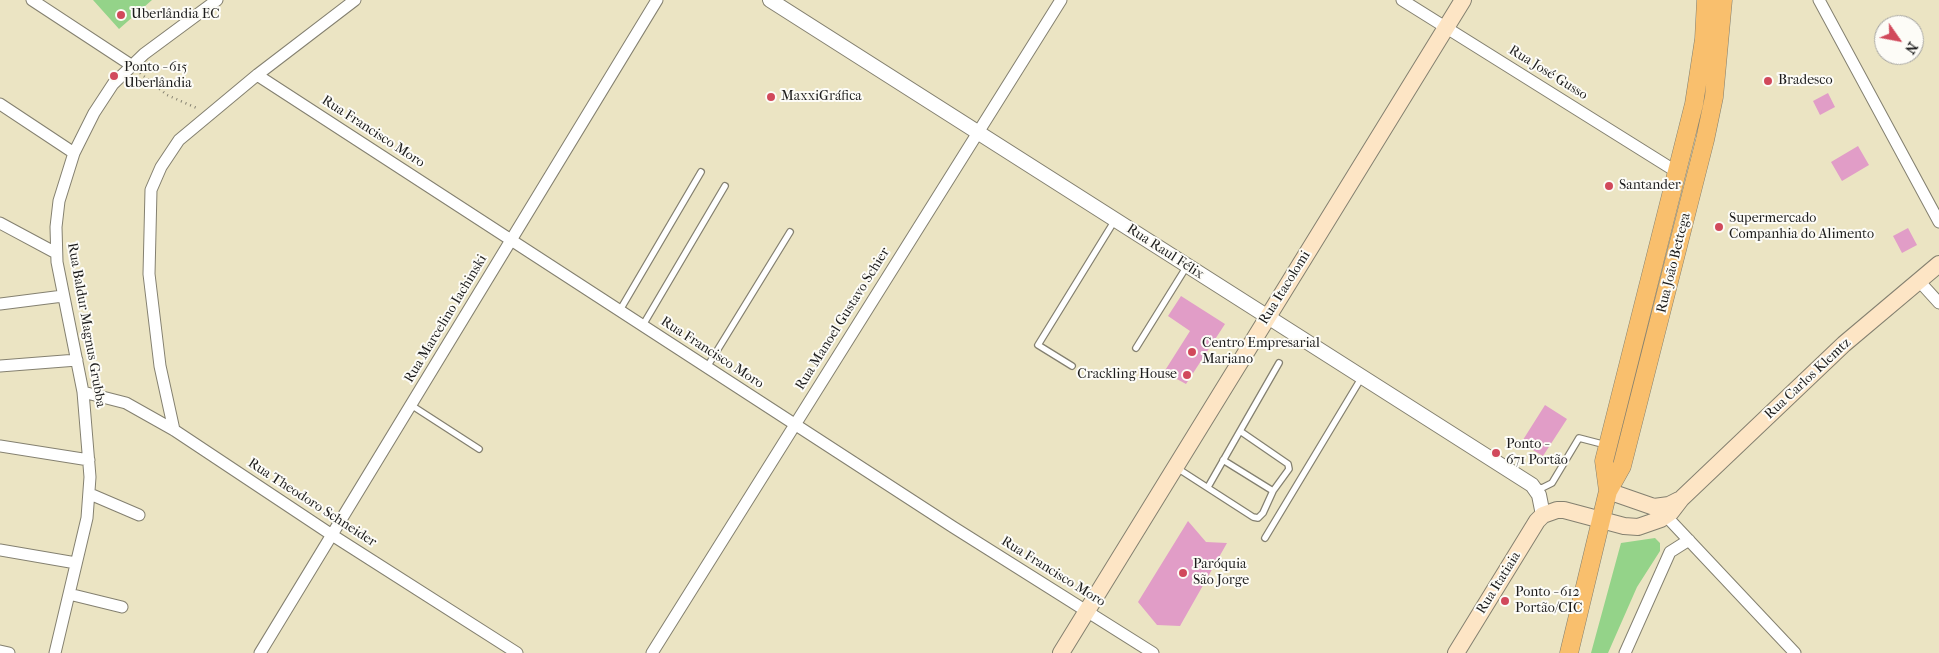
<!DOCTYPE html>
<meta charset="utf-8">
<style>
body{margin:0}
#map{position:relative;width:1939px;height:653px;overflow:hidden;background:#ebe4c3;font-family:"IM FELL French Canon",serif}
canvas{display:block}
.north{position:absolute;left:1874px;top:15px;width:50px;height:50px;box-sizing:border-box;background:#fdfcf7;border:1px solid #a3a29f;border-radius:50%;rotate:123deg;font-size:14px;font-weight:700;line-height:20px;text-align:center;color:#1c1c1c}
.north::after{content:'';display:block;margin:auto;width:18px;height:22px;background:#d1495b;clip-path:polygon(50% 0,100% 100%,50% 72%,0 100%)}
</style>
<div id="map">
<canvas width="1939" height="653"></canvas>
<div class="north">N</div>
</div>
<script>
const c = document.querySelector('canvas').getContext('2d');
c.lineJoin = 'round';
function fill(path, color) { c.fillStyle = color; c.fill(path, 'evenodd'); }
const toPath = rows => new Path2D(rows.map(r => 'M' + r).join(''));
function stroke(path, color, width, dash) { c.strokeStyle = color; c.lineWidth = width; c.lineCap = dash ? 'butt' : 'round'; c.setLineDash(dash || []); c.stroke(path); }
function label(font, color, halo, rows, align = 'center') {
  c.font = font + ' "IM FELL French Canon",serif'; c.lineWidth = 4; c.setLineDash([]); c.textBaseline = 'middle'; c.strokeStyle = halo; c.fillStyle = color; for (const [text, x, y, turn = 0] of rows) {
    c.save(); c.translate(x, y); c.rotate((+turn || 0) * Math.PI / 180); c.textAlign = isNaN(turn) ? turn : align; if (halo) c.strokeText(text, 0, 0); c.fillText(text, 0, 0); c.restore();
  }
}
fill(toPath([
 [93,0,152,0,119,29],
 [1655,538,1660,543,1660,551,1637,587,1608,653,1591,653,1621,543]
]), '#94d389');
fill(toPath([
 [1828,93,1835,107,1820,115,1813,101],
 [1858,146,1869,165,1842,181,1831,162],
 [1908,228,1917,245,1902,253,1893,236],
 [1181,296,1225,324,1186,384,1164,372,1190,331,1168,316],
 [1545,405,1567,419,1543,456,1521,443],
 [1188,521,1206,542,1227,543,1180,626,1157,625,1138,602]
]), '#e19dc7');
const service = toPath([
 [620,310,701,172],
 [643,325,725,186],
 [1136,348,1187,266],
 [1072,366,1038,345,1115,220],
 [707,367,790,232],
 [411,405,479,449],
 [1240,431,1279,363],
 [1223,460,1273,491],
 [1177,468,1253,517,1258,518,1263,513,1273,491,1289,469,1288,464,1240,431,1208,487],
 [1536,487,1542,488,1552,483,1579,438,1606,445],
 [1265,538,1362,377]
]);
const minor = toPath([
 [32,0,131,65],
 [1402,0,1677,172],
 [1819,0,1939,222],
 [257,75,953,527,1153,653],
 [0,104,74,153],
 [0,223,56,253],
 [1919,281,1939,303],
 [0,304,63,296],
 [0,366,77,360],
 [83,392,126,403,174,430,332,535,517,653],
 [174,430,160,366,149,274,151,190,161,167,179,140,257,75,355,0],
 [0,446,89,460],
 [90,494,139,515],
 [1666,516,1795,653],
 [0,550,76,563],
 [69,594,122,607],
 [0,651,9,653],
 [55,653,87,518,90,477,83,392,57,262,56,227,59,201,74,153,94,113,113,84,144,54,217,0],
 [260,653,657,0],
 [652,653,1061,0],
 [1625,653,1670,552,1689,540]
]);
const tertiary = toPath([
 [770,0,1532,485,1539,495,1543,515]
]);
const secondary = toPath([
 [1608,491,1654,507,1669,505,1679,500],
 [1061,653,1463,0],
 [1456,653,1537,521,1543,515,1557,510,1564,510,1624,526,1638,527,1661,519,1671,512,1681,499,1844,344,1939,264]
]);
const primary = toPath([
 [1608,491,1604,461,1694,104,1704,39,1706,0],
 [1569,653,1608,491,1622,466,1705,140,1714,97,1723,0]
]);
stroke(service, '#848070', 8);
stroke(minor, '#848070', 13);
stroke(tertiary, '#848070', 16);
stroke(secondary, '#848070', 18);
stroke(primary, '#848070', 19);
stroke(toPath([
 [140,73,167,95,199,109]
]), '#848070', 2.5, [1, 4]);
stroke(service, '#fff', 5.5);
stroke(minor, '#fff', 11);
stroke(tertiary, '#fff', 14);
stroke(secondary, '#fde5c5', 16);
stroke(primary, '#f9bf6d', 18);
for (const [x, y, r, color] of [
 [121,15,5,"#d1495b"],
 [114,76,5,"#d1495b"],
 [1768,81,5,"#d1495b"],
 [771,97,5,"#d1495b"],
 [1609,186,5,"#d1495b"],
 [1719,227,5,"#d1495b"],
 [1192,352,5,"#d1495b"],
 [1187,375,5,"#d1495b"],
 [1496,453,5,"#d1495b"],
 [1183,573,5,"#d1495b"],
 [1505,601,5,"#d1495b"]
]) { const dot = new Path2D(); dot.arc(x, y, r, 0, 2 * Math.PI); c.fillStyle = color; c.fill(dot); stroke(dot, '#fdfcf7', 2); }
label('14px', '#1c1c1c', '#fdfcf7', [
 ["Uberlândia EC",131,15],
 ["Ponto - 615",124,68],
 ["Uberlândia",124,84],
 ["Bradesco",1778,81],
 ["MaxxiGráfica",781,97],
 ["Santander",1619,186],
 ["Supermercado",1729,219],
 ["Companhia do Alimento",1729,235],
 ["Centro Empresarial",1202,344],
 ["Mariano",1202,360],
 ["Crackling House",1177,375,"right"],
 ["Ponto -",1506,445],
 ["671 Portão",1506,461],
 ["Paróquia",1193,565],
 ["São Jorge",1193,581],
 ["Ponto - 612",1515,593],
 ["Portão/CIC",1515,609]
], 'left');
label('14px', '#1c1c1c', '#fdfcf7', [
 ["Rua José Gusso",1548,73,32],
 ["Rua Francisco Moro",373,132,33],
 ["Rua Raul Félix",1165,252,33],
 ["Rua João Bettega",1674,263,-76],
 ["Rua Itacolomi",1285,288,-58],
 ["Rua Marcelino Iachinski",446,319,-59],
 ["Rua Manoel Gustavo Schier",843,319,-58],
 ["Rua Baldur Magnus Grubba",86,325,80],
 ["Rua Francisco Moro",712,353,33],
 ["Rua Carlos Klemtz",1808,379,-43],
 ["Rua Theodoro Schneider",312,503,33],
 ["Rua Francisco Moro",1053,572,32],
 ["Rua Itatiaia",1499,583,-58]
]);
</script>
